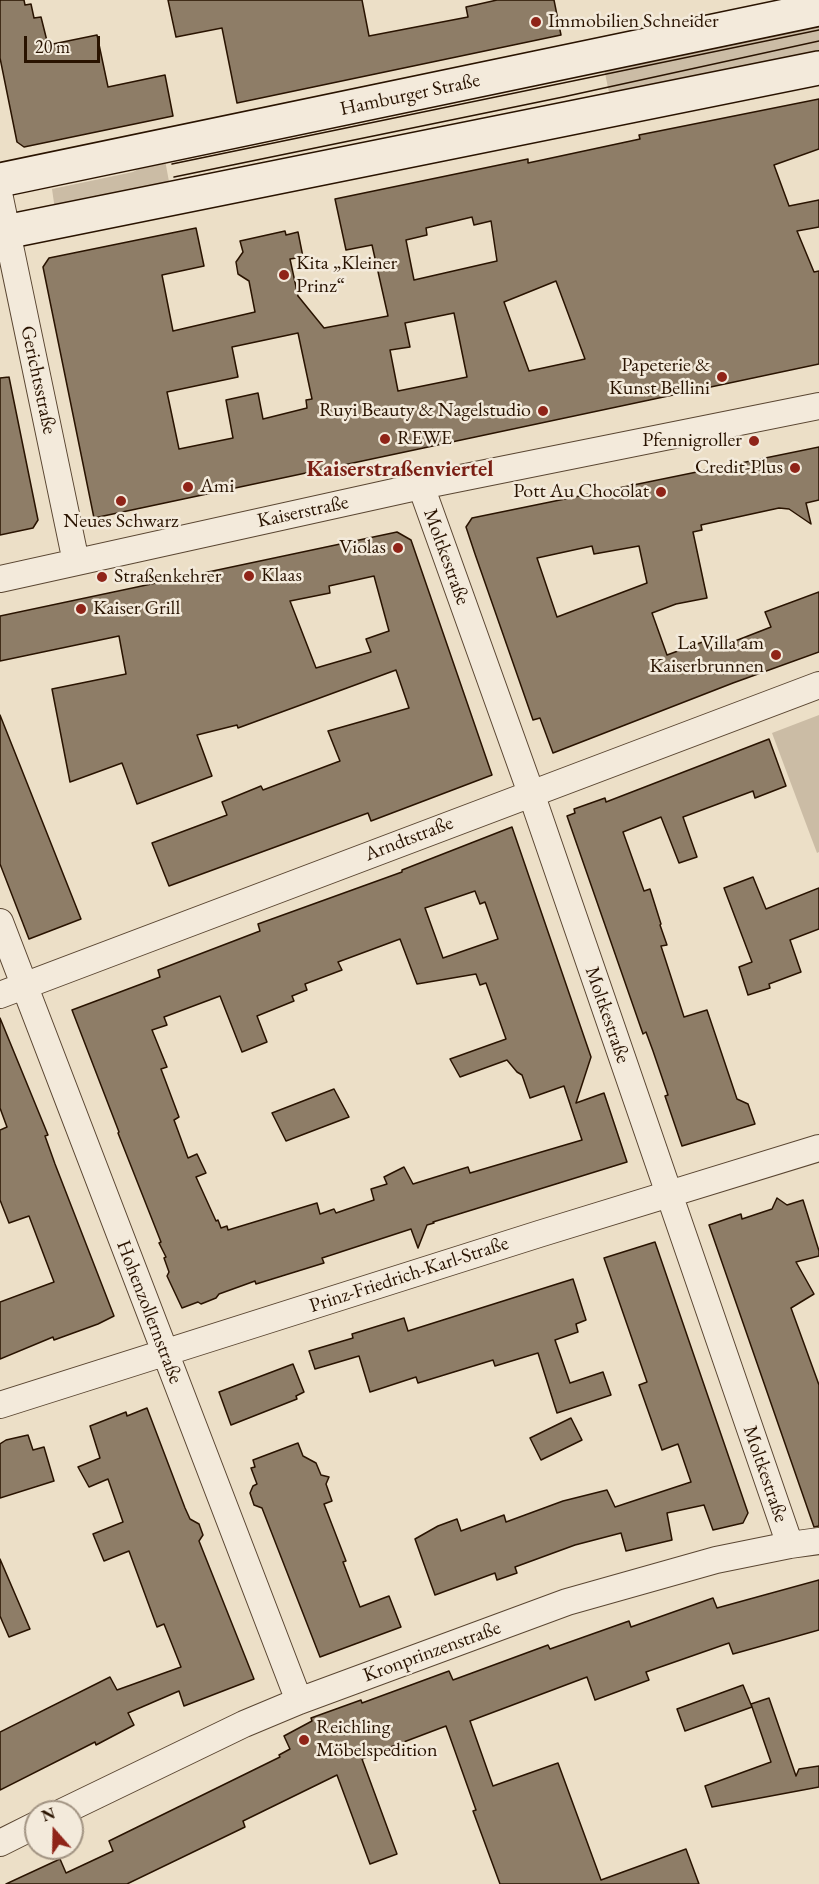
<!DOCTYPE html>
<meta charset="utf-8">
<style>
body{margin:0}
#map{position:relative;width:819px;height:1884px;overflow:hidden;background:#ecdfc7;font-family:"EB Garamond",serif}
canvas{display:block}
.north{position:absolute;left:24px;top:1800px;width:60px;height:60px;box-sizing:border-box;background:#f3eadb;border:2px solid #a29483;border-radius:50%;rotate:340deg;font-size:16px;font-weight:700;line-height:24px;text-align:center;color:#291300}
.north::after{content:'';display:block;margin:auto;width:21px;height:27px;background:#8f2418;clip-path:polygon(50% 0,100% 100%,50% 72%,0 100%)}
.scale{position:absolute;left:24px;top:36px;width:76px;height:27px;box-sizing:border-box;border:3px solid #291300;border-top:0;padding-left:8px;font-size:18px;line-height:21px;white-space:nowrap;color:#291300;-webkit-text-stroke:4px #f3eadb;paint-order:stroke}
</style>
<div id="map">
<canvas width="819" height="1884"></canvas>
<div class="north">N</div>
<div class="scale">20 m</div>
</div>
<script>
const c = document.querySelector('canvas').getContext('2d');
c.lineJoin = 'round';
function fill(path, color) { c.fillStyle = color; c.fill(path, 'evenodd'); }
const toPath = rows => new Path2D(rows.map(r => 'M' + r).join(''));
function stroke(path, color, width, dash) { c.strokeStyle = color; c.lineWidth = width; c.lineCap = dash ? 'butt' : 'round'; c.setLineDash(dash || []); c.stroke(path); }
function label(font, color, halo, rows, align = 'center') {
  c.font = font + ' "EB Garamond",serif'; c.lineWidth = 5; c.setLineDash([]); c.textBaseline = 'middle'; c.strokeStyle = halo; c.fillStyle = color; for (const [text, x, y, turn = 0] of rows) {
    c.save(); c.translate(x, y); c.rotate((+turn || 0) * Math.PI / 180); c.textAlign = isNaN(turn) ? turn : align; if (halo) c.strokeText(text, 0, 0); c.fillText(text, 0, 0); c.restore();
  }
}
fill(toPath([
 [819,18,819,55,610,97,603,64],
 [157,158,165,160,170,187,55,210,52,189,133,172],
 [819,715,819,852,817,853,772,733]
]), '#cbbca5');
const building = toPath([
 [0,0,24,0,25,5,31,4,34,18,41,17,48,45,97,35,108,87,165,75,173,116,24,147,17,142,0,58,0,0],
 [168,0,362,0,369,36,468,17,466,7,497,0,554,0,561,35,237,103,222,28,176,37,168,0],
 [819,99,819,149,774,165,789,206,819,200,819,227,797,231,814,272,819,271,819,364,94,518,43,267,49,258,196,228,204,266,162,275,173,331,255,312,249,281,238,274,236,262,243,252,240,241,285,231,286,235,298,232,303,257,290,259,298,296,324,328,388,316,372,245,346,250,335,199,528,159,528,163,640,139,639,135,819,99],
 [472,217,474,225,491,221,497,261,414,280,406,240,427,235,426,228,472,217],
 [556,281,585,359,529,371,504,302,556,281],
 [454,313,467,377,398,391,390,350,410,347,405,323,454,313],
 [298,333,312,399,306,400,307,408,263,419,258,393,226,400,233,438,179,449,167,392,238,377,232,347,298,333],
 [9,377,38,520,33,528,0,535,0,378,9,377],
 [819,447,819,500,806,503,811,524,789,509,779,508,701,525,702,530,693,532,707,598,676,604,652,613,667,655,708,640,712,650,771,627,765,612,819,592,819,652,733,683,553,753,540,718,533,720,475,554,466,527,472,518,819,447],
 [592,546,594,554,639,546,647,583,557,617,537,558,592,546],
 [397,532,411,540,492,775,371,821,368,813,169,886,152,843,227,815,222,802,261,786,263,790,340,761,328,731,409,708,396,670,238,728,237,725,197,735,212,776,137,804,122,763,70,782,52,689,126,674,119,636,0,661,0,616,397,532],
 [374,576,389,631,366,639,371,652,316,668,290,601,330,593,329,586,374,576],
 [0,715,81,919,29,939,0,864,0,715],
 [769,739,786,786,755,798,753,791,683,817,697,857,679,863,661,817,623,832,644,891,650,889,661,924,660,925,667,945,661,946,684,1017,707,1010,737,1099,748,1104,755,1124,682,1146,665,1096,668,1095,653,1051,646,1032,643,1034,567,816,575,813,574,809,605,798,606,802,769,739],
 [512,827,591,1057,576,1103,604,1093,627,1162,433,1222,434,1223,427,1225,418,1248,411,1229,322,1258,324,1263,256,1284,255,1281,219,1294,216,1298,201,1304,198,1302,182,1308,167,1276,169,1272,164,1258,166,1257,159,1243,161,1242,118,1133,119,1132,72,1010,160,977,158,970,260,931,258,924,402,872,402,870,512,827],
 [475,891,480,904,485,902,498,939,443,958,425,908,475,891],
 [400,939,417,984,476,974,480,985,486,983,506,1039,450,1059,460,1077,507,1060,517,1072,522,1075,530,1098,564,1086,582,1140,470,1173,468,1167,413,1184,404,1167,384,1177,387,1184,371,1189,374,1200,336,1213,334,1209,320,1214,317,1203,228,1230,227,1226,221,1228,218,1220,216,1221,196,1177,206,1173,197,1154,188,1158,174,1120,179,1117,161,1069,167,1067,152,1030,167,1025,164,1017,220,996,242,1052,267,1042,257,1016,294,1001,292,996,307,990,305,984,342,970,338,962,400,939],
 [753,877,766,909,819,888,819,929,790,940,801,972,769,984,770,988,748,995,739,967,752,962,724,888,753,877],
 [0,1018,48,1135,45,1136,55,1164,114,1316,98,1324,54,1340,53,1337,0,1359,0,1302,54,1282,29,1216,9,1223,0,1200,0,1130,7,1127,0,1108,0,1018],
 [334,1089,349,1117,286,1141,272,1113,334,1089],
 [777,1198,787,1205,803,1200,819,1251,819,1256,796,1262,814,1294,791,1308,819,1385,819,1526,814,1527,709,1225,741,1214,742,1219,772,1209,777,1198],
 [655,1242,748,1513,743,1523,713,1530,704,1505,667,1513,672,1540,626,1551,621,1533,575,1545,515,1567,517,1573,497,1580,495,1573,435,1595,415,1539,438,1526,457,1519,461,1531,504,1515,506,1522,563,1501,607,1490,615,1507,691,1482,678,1444,662,1450,639,1385,647,1382,604,1258,655,1242],
 [573,1279,586,1320,576,1324,578,1332,555,1340,570,1383,603,1372,611,1395,557,1413,538,1353,495,1366,493,1360,418,1383,416,1377,370,1392,359,1356,315,1369,309,1351,353,1338,352,1334,404,1318,408,1331,573,1279],
 [293,1364,304,1392,296,1396,297,1399,231,1425,219,1392,293,1364],
 [147,1408,185,1508,190,1519,199,1524,203,1535,199,1541,254,1679,184,1706,179,1691,128,1713,134,1725,96,1745,95,1742,0,1790,0,1732,110,1677,117,1690,181,1667,164,1624,157,1627,129,1551,104,1561,93,1534,123,1522,108,1479,89,1487,78,1467,100,1458,90,1426,126,1412,127,1416,147,1408],
 [571,1418,582,1440,541,1460,530,1438,571,1418],
 [28,1435,33,1450,44,1447,54,1481,0,1498,0,1444,6,1440,28,1435],
 [298,1443,303,1456,316,1463,321,1475,329,1477,326,1484,332,1501,324,1504,346,1561,343,1562,360,1607,389,1596,401,1627,320,1657,262,1508,254,1505,250,1493,253,1486,257,1484,251,1468,255,1467,253,1460,298,1443],
 [0,1559,30,1629,9,1637,0,1616,0,1559],
 [819,1580,819,1630,733,1654,729,1643,646,1672,649,1680,595,1700,587,1677,470,1721,493,1786,558,1763,601,1880,686,1849,699,1884,500,1884,473,1811,476,1810,446,1726,380,1751,380,1752,362,1759,397,1854,370,1864,337,1775,243,1821,245,1827,127,1884,6,1884,60,1859,66,1873,113,1851,109,1841,280,1757,279,1755,290,1749,284,1736,312,1721,311,1718,361,1700,362,1703,449,1671,453,1680,548,1645,550,1649,629,1621,631,1627,713,1598,717,1608,819,1580],
 [743,1685,752,1707,685,1731,677,1709,743,1685],
 [769,1698,796,1776,799,1769,819,1766,819,1787,712,1807,705,1786,771,1762,751,1704,769,1698]
]);
fill(building, '#8e7d67');
stroke(building, '#291300', 1.5);
const minor = toPath([
 [0,198,76,562],
 [421,486,531,793,790,1545],
 [0,579,421,486,819,406],
 [0,922,299,1701],
 [0,995,819,685],
 [0,1405,539,1234,819,1148],
 [62,1812,244,1724,299,1701,567,1602,716,1560,790,1545,819,1541],
 [0,1843,36,1825]
]);
const secondary = toPath([
 [0,180,819,9],
 [0,233,819,68]
]);
stroke(minor, '#5a4632', 28);
stroke(secondary, '#291300', 36);
stroke(minor, '#f3eadb', 26);
stroke(secondary, '#f3eadb', 33);
stroke(toPath([
 [172,164,819,30],
 [174,177,563,97,819,41]
]), '#291300', 1.5);
for (const [x, y, r, color] of [
 [536,22,6,"#8f2418"],
 [284,275,6,"#8f2418"],
 [722,377,6,"#8f2418"],
 [543,411,6,"#8f2418"],
 [385,439,6,"#8f2418"],
 [754,441,6,"#8f2418"],
 [795,468,6,"#8f2418"],
 [188,487,6,"#8f2418"],
 [661,492,6,"#8f2418"],
 [121,501,6,"#8f2418"],
 [398,548,6,"#8f2418"],
 [249,576,6,"#8f2418"],
 [102,577,6,"#8f2418"],
 [81,609,6,"#8f2418"],
 [776,655,6,"#8f2418"],
 [304,1740,6,"#8f2418"]
]) { const dot = new Path2D(); dot.arc(x, y, r, 0, 2 * Math.PI); c.fillStyle = color; c.fill(dot); stroke(dot, '#f3eadb', 2); }
label('20px', '#291300', '#f3eadb', [
 ["Immobilien Schneider",548,22],
 ["Kita „Kleiner",296,264],
 ["Prinz“",296,287],
 ["Papeterie &",710,366,"right"],
 ["Kunst Bellini",710,389,"right"],
 ["Ruyi Beauty & Nagelstudio",531,411,"right"],
 ["REWE",397,439],
 ["Pfennigroller",742,441,"right"],
 ["Credit-Plus",783,468,"right"],
 ["Ami",200,487],
 ["Pott Au Chocolat",649,492,"right"],
 ["Neues Schwarz",121,522,"center"],
 ["Violas",386,548,"right"],
 ["Klaas",261,576],
 ["Straßenkehrer",114,577],
 ["Kaiser Grill",93,609],
 ["La Villa am",764,644,"right"],
 ["Kaiserbrunnen",764,667,"right"],
 ["Reichling",316,1728],
 ["Möbelspedition",316,1751]
], 'left');
label('20px', '#291300', '#f3eadb', [
 ["Hamburger Straße",410,95,-12],
 ["Gerichtsstraße",38,380,78],
 ["Kaiserstraße",303,512,-12],
 ["Moltkestraße",446,557,70],
 ["Arndtstraße",409,839,-21],
 ["Moltkestraße",607,1015,71],
 ["Prinz-Friedrich-Karl-Straße",409,1275,-18],
 ["Hohenzollernstraße",149,1312,69],
 ["Moltkestraße",765,1474,71],
 ["Kronprinzenstraße",432,1652,-20]
]);
label('bold 22px', '#7a1f14', '#f3eadb', [
 ["Kaiserstraßenviertel",400,470]
]);
</script>
